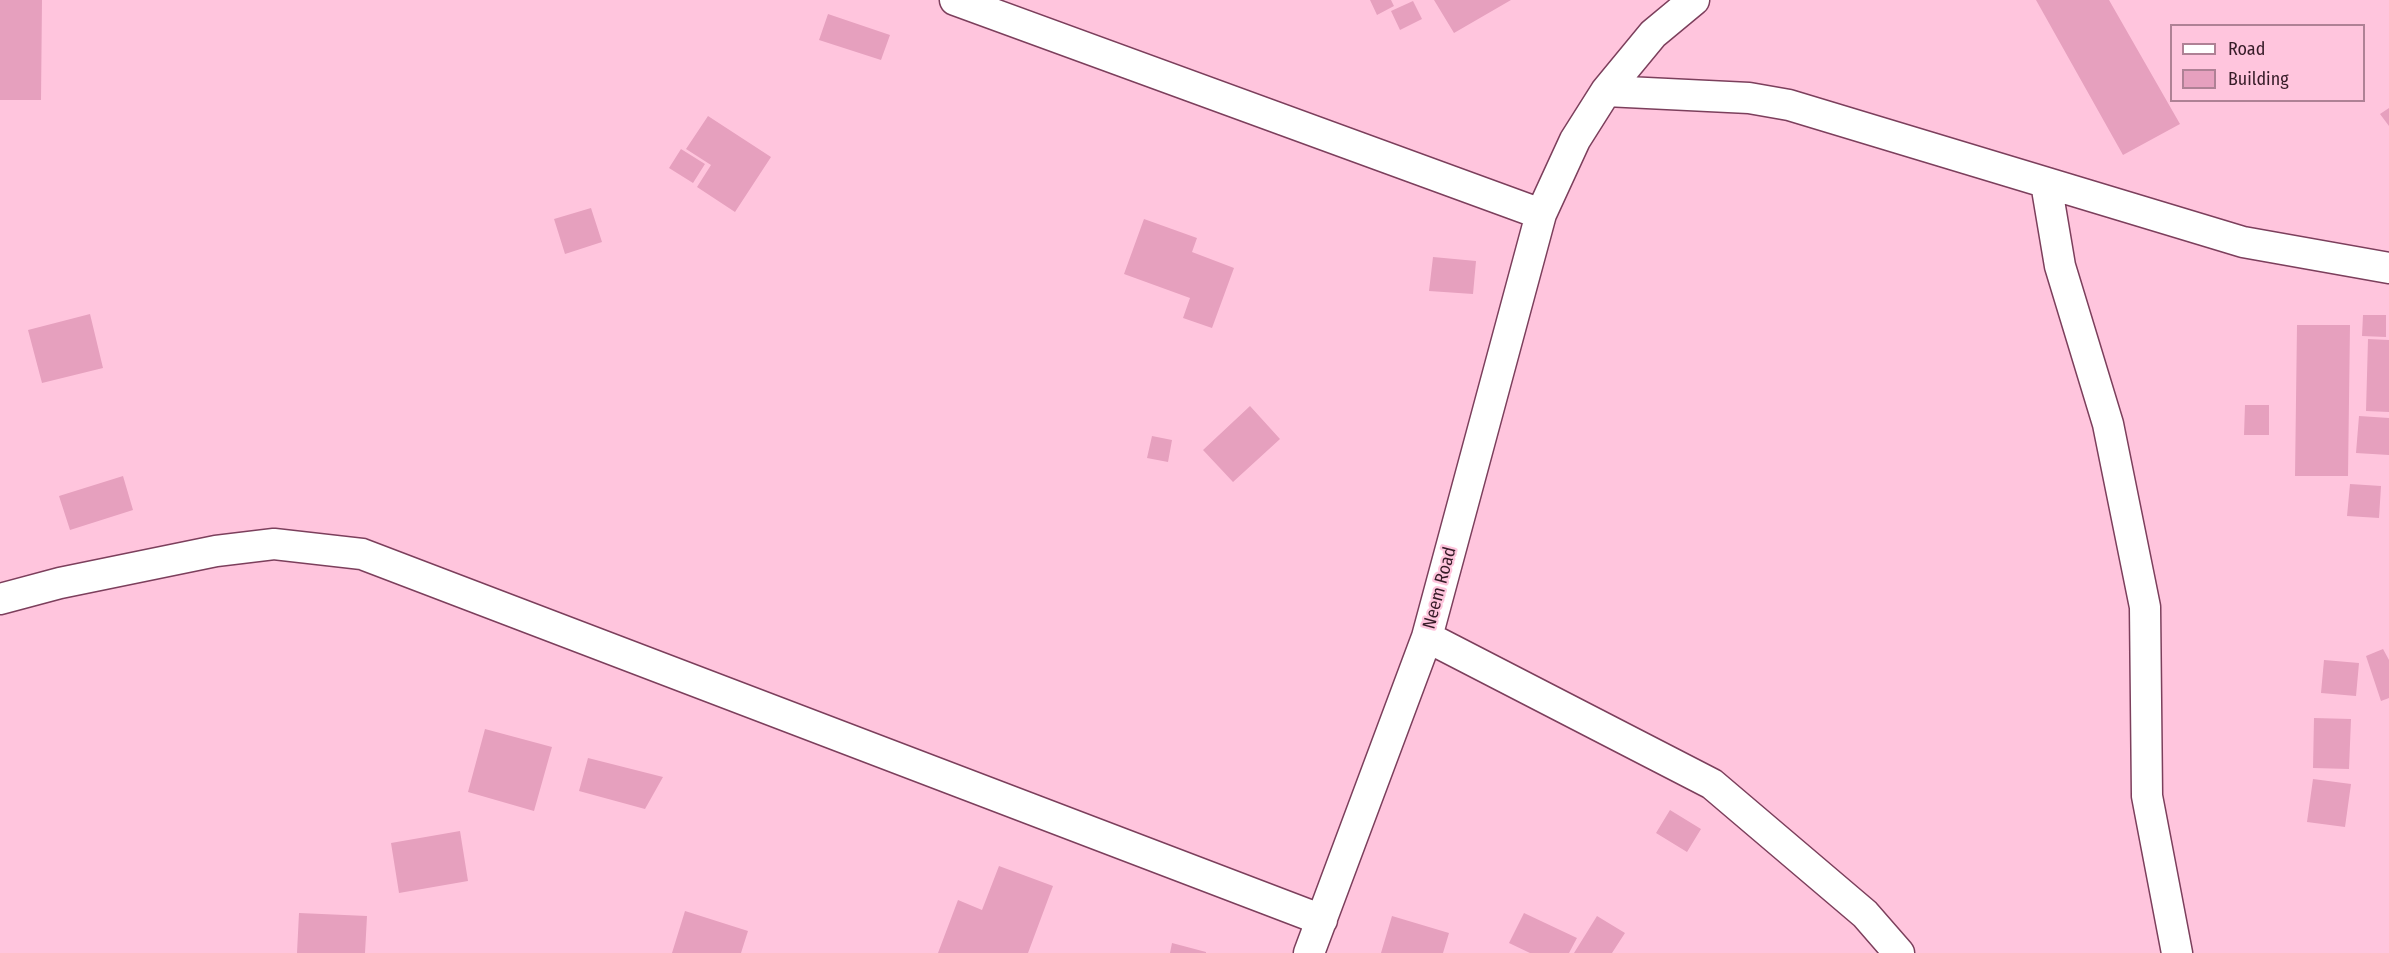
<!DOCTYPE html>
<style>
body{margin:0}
#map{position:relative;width:2389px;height:953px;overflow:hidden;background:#ffc5dd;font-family:"Fira Sans Condensed",sans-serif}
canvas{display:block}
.legend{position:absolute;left:2170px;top:24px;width:195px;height:78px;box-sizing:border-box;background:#ffc5dd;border:2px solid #af8195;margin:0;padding:8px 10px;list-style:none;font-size:18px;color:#371c28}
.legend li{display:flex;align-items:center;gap:12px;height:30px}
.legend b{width:30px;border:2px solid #af8195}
</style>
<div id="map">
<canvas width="2389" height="953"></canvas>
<ul class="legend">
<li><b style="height:8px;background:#fff"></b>Road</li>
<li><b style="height:16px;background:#e6a0be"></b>Building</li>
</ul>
</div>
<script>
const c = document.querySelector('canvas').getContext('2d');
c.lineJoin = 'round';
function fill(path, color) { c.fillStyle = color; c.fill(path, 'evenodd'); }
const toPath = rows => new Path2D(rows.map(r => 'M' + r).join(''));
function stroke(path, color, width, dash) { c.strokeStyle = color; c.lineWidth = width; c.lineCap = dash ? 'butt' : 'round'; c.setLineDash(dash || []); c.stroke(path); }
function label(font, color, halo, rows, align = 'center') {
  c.font = font + ' "Fira Sans Condensed",sans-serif'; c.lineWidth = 4.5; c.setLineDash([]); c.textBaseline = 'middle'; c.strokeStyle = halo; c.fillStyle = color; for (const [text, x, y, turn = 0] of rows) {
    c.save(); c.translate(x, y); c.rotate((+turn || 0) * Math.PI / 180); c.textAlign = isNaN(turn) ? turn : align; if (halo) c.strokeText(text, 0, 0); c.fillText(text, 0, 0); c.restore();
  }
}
fill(toPath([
 [0,0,42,0,41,100,0,100],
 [1370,0,1391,0,1394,6,1377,15],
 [1434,0,1511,0,1454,33],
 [2036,0,2109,0,2180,124,2123,155],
 [1413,1,1422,19,1400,30,1391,11],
 [828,14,890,35,881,60,819,40],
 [2389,108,2389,126,2380,114],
 [708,116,771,157,735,212,697,187,711,165,686,149],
 [681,149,705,164,693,183,669,168],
 [591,208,602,242,565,254,554,219],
 [1144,219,1197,238,1192,252,1234,268,1212,328,1183,318,1190,298,1124,274],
 [1433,257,1476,261,1473,294,1429,291],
 [90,314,103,368,42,383,28,330],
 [2363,315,2386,315,2386,337,2362,336],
 [2297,325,2350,325,2348,476,2295,476],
 [2368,339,2389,340,2389,412,2366,411],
 [2245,405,2269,405,2269,435,2244,435],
 [1250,406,1280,439,1233,482,1203,450],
 [2359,416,2389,418,2389,455,2356,453],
 [1152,436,1172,440,1168,462,1147,458],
 [123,476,133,510,70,530,59,496],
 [2350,484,2381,486,2379,518,2347,516],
 [2383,649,2389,660,2389,698,2381,701,2366,656],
 [2324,660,2359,663,2356,696,2321,693],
 [2314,718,2351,719,2349,769,2313,768],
 [485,729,552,747,534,811,468,792],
 [588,758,663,777,645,809,579,791],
 [2313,779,2351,784,2345,827,2307,822],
 [1670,810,1701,829,1687,852,1656,833],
 [460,831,468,881,399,893,391,843],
 [999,866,1053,886,1028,953,938,953,958,900,982,910],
 [685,911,748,931,741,953,672,953],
 [299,913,367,916,365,953,297,953],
 [1524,913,1577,938,1569,953,1530,953,1509,943],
 [1392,916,1449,933,1443,953,1381,953],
 [1597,916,1625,933,1612,953,1574,953],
 [1172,943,1206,952,1206,953,1170,953]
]), '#e6a0be');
const street = toPath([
 [955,0,1541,214],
 [1606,91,1749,98,1789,105,2243,242,2389,268],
 [2046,183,2060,266,2108,424,2145,607,2147,796,2177,953],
 [0,599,60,583,216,551,274,544,362,554,1322,920],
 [1427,637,1712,784,1865,914,1899,953],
 [1309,953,1427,637,1541,214,1575,140,1606,91,1653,34,1694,0]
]);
stroke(street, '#7c3f5c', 33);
stroke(street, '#fff', 30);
label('18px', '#371c28', '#ffc5dd', [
 ["Neem Road",1440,588,-75]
]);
</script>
